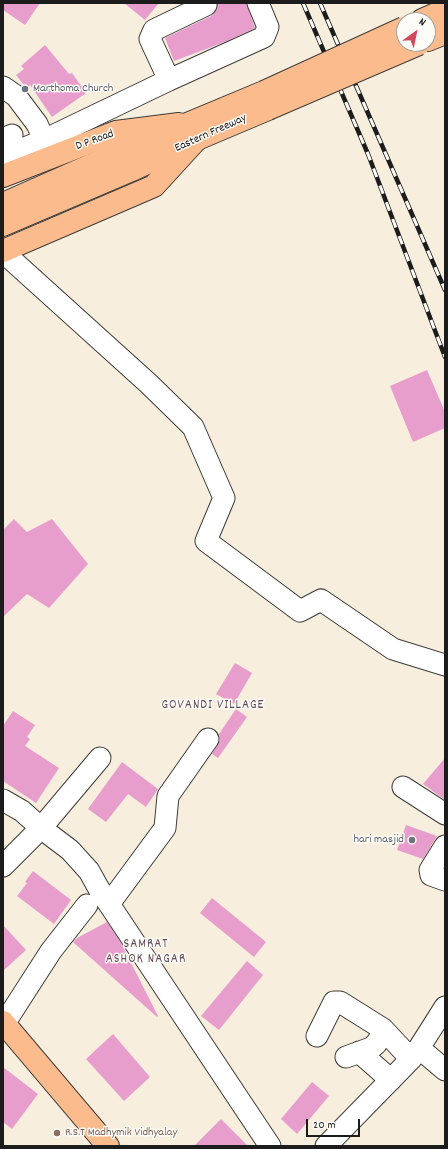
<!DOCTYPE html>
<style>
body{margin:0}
#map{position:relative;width:448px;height:1149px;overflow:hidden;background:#f7eedd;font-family:Dekko,sans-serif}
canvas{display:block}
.frame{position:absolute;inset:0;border:4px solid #1c1c1c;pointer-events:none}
.north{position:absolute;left:396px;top:12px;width:40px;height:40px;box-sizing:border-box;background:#fdfcf7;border:1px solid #a3a29f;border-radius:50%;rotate:33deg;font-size:11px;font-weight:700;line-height:16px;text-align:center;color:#1c1c1c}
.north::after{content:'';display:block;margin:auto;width:14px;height:18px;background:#d1495b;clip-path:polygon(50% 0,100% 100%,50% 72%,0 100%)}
.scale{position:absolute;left:306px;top:1119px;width:54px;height:18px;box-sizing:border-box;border:2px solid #1c1c1c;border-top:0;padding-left:5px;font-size:12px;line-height:14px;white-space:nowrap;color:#1c1c1c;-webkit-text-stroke:3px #fdfcf7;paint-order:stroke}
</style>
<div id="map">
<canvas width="448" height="1149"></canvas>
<div class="frame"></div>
<div class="north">N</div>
<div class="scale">20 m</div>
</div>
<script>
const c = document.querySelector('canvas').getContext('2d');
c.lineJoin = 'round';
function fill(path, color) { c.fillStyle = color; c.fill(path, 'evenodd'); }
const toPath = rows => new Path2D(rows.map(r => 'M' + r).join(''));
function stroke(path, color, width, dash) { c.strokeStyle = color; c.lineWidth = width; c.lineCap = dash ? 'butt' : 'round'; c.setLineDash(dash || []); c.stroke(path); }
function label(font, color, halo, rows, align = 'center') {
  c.font = font + ' Dekko,sans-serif'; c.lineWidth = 3; c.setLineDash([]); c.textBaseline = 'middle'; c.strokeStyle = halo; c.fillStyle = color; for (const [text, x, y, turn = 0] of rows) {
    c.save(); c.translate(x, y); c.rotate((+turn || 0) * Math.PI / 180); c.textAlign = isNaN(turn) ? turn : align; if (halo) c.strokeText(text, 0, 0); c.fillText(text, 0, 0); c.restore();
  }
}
fill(toPath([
 [3,3,40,3,25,25,3,10],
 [124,3,159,3,145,20],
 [217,3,246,3,255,28,225,42,174,61,165,38,211,16,216,11],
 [45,45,69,74,72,73,86,93,52,117,30,85,27,89,16,75,24,69,21,66],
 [427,370,445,412,445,428,413,442,390,386],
 [14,519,27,532,52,519,88,564,49,608,27,594,3,617,3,530],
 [235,663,252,673,234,704,216,694],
 [236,709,247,717,218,758,212,754,220,740,219,734],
 [13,711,35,725,27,737,30,739,25,746,59,768,36,803,3,781,3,726],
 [445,758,445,800,423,784],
 [122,762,158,789,146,807,128,794,106,822,88,809],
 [406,825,437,836,423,859,397,850],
 [33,871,71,900,54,924,17,896,27,883,25,882],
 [212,898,266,942,254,957,200,913],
 [107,922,121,943,158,1016,157,1017,73,942,77,938],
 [3,925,26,950,3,971],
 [247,961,263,975,219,1030,201,1016],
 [113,1034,150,1077,124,1101,86,1059],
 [3,1067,38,1094,12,1129,3,1122],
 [312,1082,329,1096,297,1134,281,1119],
 [221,1119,248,1146,194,1146]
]), '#e89ecc');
const minor = toPath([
 [169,80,150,39,154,30,206,5],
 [3,87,16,96,37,124,44,140,3,157],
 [3,139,12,135],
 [44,140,169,80,264,37,268,27,258,3],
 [3,252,149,384,193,427,224,498,206,541,300,611,321,600,393,649,445,665],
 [403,787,445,814],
 [3,800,22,811,41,828,70,850,89,871,99,889,270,1146],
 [445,846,430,870,431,875,445,880],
 [3,866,41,828,100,758],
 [109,904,165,828,168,796,208,739],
 [4,1024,51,951,87,905],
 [317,1036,334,1002,340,1002,383,1029,411,1059],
 [419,1048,445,1007],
 [359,1052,391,1080],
 [346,1057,371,1048,376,1044,384,1031],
 [326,1146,411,1059,419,1048,445,1070]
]);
const major = toPath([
 [3,176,116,132,179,124],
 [3,251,154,186,197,139],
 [3,1022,108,1146]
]);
const highway = toPath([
 [422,20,445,10],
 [428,40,445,33],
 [3,204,125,150,264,92],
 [3,225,132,170,197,139,268,109]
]);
stroke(minor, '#3d3c39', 23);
stroke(major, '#3d3c39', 24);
stroke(highway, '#3d3c39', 24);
stroke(minor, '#fff', 21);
stroke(major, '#fbbb8d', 22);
stroke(highway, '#fbbb8d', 22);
const rail = toPath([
 [303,3,368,154,445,357],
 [320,3,445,290]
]);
stroke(rail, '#1c1c1c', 4.5);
stroke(rail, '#fdfcf7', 3, [9]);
const highwayBridge = toPath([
 [264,92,404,28],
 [268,109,419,44]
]);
stroke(highwayBridge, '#3d3c39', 24, []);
stroke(highwayBridge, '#fbbb8d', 22);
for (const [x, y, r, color] of [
 [25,89,4,"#6b7280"],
 [412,840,4,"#6b7280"],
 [57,1133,4,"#8d6e63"]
]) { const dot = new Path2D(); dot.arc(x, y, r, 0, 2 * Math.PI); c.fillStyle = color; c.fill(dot); stroke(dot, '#fdfcf7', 1.5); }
label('12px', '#5b616d', '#fdfcf7', [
 ["Marthoma Church",33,89],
 ["hari masjid",404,840,"right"]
], 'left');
label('12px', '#1c1c1c', '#fdfcf7', [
 ["Eastern Freeway",211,134,-24],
 ["D P Road",95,141,-20]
]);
label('12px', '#785e54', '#fdfcf7', [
 ["R.S.T Madhymik Vidhyalay",65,1133]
], 'left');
c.letterSpacing = '1px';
label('13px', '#634a5a', '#fdfcf7', [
 ["GOVANDI VILLAGE",213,706],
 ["SAMRAT",146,945],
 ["ASHOK NAGAR",146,960]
]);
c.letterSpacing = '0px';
</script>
